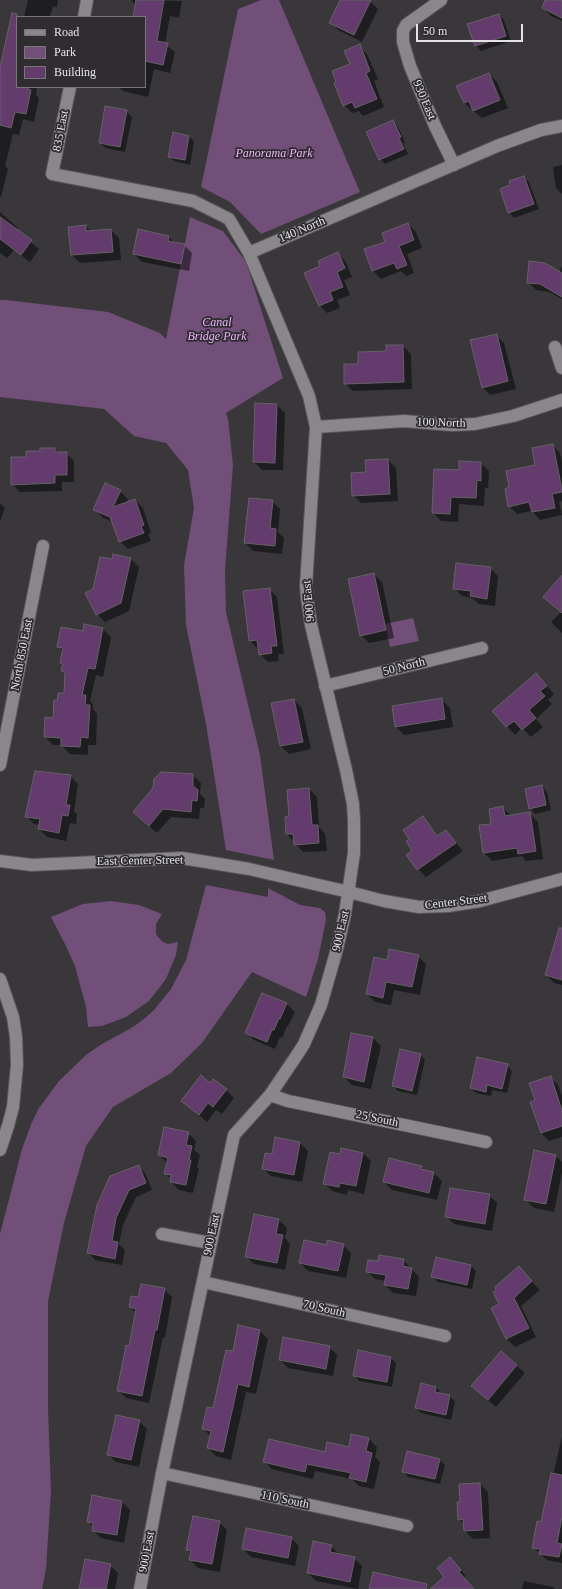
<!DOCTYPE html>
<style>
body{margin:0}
#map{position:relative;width:562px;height:1589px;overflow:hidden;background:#39373a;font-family:Georgia,serif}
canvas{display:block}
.legend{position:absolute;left:16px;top:16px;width:130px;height:72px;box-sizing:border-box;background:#2f2d30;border:1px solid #787679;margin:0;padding:5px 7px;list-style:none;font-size:12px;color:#e5e3e6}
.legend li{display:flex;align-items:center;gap:8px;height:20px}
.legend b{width:20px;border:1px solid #787679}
.scale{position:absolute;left:416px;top:24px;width:107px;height:18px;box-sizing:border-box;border:2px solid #e5e3e6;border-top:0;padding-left:5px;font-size:12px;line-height:14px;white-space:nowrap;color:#e5e3e6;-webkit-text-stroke:3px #2f2d30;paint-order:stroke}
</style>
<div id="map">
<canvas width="562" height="1589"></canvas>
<ul class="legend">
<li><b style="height:5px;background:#8a878b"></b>Road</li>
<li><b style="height:11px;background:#714f79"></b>Park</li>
<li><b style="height:11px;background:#633b6c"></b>Building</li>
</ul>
<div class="scale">50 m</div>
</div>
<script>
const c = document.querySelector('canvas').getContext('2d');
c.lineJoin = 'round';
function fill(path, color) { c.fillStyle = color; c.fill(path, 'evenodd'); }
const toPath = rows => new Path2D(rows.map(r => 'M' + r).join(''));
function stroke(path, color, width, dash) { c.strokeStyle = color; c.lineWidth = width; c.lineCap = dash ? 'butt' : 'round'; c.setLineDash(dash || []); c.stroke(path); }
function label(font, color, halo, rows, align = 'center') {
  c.font = font + ' Georgia,serif'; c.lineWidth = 3.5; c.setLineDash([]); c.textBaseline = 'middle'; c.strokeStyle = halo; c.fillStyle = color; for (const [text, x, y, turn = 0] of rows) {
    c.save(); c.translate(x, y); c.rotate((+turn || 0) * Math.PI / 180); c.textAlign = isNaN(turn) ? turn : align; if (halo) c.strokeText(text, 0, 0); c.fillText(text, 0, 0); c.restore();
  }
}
fill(toPath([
 [261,0,279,0,360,192,261,234,230,202,201,187,238,9],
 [190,217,223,231,246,262,283,378,226,413,228,419,233,465,225,571,226,612,260,755,274,860,226,850,206,724,186,625,184,565,194,508,188,470,166,443,134,436,104,409,0,397,0,300,6,300,108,312,160,333,166,339],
 [413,618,419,641,390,647,385,624],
 [206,885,268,897,268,888,300,905,320,908,325,912,326,920,318,959,306,997,252,972,202,1043,171,1073,113,1107,86,1146,64,1223,48,1301,48,1409,51,1490,46,1569,42,1589,0,1589,0,1234,22,1149,32,1122,39,1108,59,1081,86,1055,102,1044,133,1027,144,1019,154,1010,171,989,186,960],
 [111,901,139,905,162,914,156,924,156,933,157,936,163,942,168,944,178,942,176,955,166,979,149,1001,126,1017,102,1026,88,1027,86,1007,75,966,66,946,51,917,83,904]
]), '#714f79');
fill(toPath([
 [28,0,58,0,57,7,53,6,50,17,24,17],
 [131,0,182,1,179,18,170,16,165,44,175,52,170,73,154,69,148,97,123,91,119,87,145,87,145,17,134,17,136,6],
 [341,0,369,0,378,9,362,42,338,30,330,22],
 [544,0,562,0,562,21,551,16,543,8,546,2],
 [499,15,504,20,511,41,481,51,476,46],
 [17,24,17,87,37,87,36,95,39,98,34,122,23,119,19,135,13,134,5,166,8,169,1,197,0,196,0,71],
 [359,46,367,54,378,79,374,81,384,107,363,116,359,111,352,113,344,105,351,65],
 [489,74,497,82,508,108,482,118,464,103],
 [126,111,132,117,125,152,105,148,100,143],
 [393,121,398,127,405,142,403,143,408,154,385,164,380,159],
 [189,136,194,142,190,165,174,161,169,156],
 [562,165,562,194,556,188,553,167],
 [524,177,529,182,539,209,514,218,509,212,512,185],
 [0,212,18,228,16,230,39,249,30,262,14,250,7,258,0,253],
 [408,224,416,232,422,248,407,254,414,273,406,276,401,271,381,279,373,271,365,250,386,242],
 [86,226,91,231,111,230,119,238,121,260,80,263,72,255],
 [169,237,175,243,184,245,192,253,189,271,142,262,134,254],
 [338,254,346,262,352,277,344,280,350,295,337,300,340,308,327,313,319,305,321,266],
 [562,266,562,299,549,292,536,290,528,282,559,272],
 [496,335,504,343,516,389,490,395,482,387],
 [403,346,411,354,412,389,353,391,345,383,359,365],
 [277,405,285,413,283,470,262,470,254,462],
 [552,445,560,453,562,462,562,501,559,502,562,515,540,520,532,511,517,514,509,506,511,488,537,466],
 [55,449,59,453,66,453,74,461,74,482,62,482,62,491,20,492,12,484,27,458],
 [388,460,396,468,398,501,361,503,353,495,367,473,366,461],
 [460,462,481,463,489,471,488,488,485,488,484,506,459,504,458,522,441,521,433,513,460,471],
 [120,491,128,499,126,503,135,500,143,508,151,533,148,534,151,541,128,549,120,541,113,522,103,518,95,510],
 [272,501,280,509,278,532,284,538,282,554,253,551,245,543],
 [0,503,5,508,0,521],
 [131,559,139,567,129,611,105,622,97,614,87,594,94,590,113,560],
 [490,568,498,576,495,606,479,604,472,598,462,596,454,588],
 [374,574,382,582,394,638,369,643,361,635],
 [562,585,562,633,551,622,561,612],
 [269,589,277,597,284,654,278,654,279,661,268,662,260,654,259,648,258,649,250,641],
 [85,626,103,629,111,637,103,677,96,675,90,701,93,704,93,709,97,714,96,745,88,745,88,755,70,754,61,745,53,745,45,737,54,719,58,702,65,694,66,675,62,671,64,665,61,663,63,651,58,646,84,632],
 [544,682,554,694,548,700,552,704,536,719,543,727,531,737,522,728,515,735,494,711],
 [294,700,302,708,311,749,289,754,281,746,272,704],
 [442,700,450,708,453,727,404,735,396,727,393,707],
 [161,773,193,775,201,783,200,794,205,799,204,808,200,808,199,819,171,817,157,833,142,820],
 [70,776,78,784,74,811,77,814,76,824,70,823,66,841,47,837,39,829,40,825,34,824,26,816],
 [542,786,547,792,551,810,535,814,530,808],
 [309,789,317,797,319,827,325,834,327,851,303,852,287,834,290,817],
 [503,808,511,816,530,814,538,822,543,859,526,861,522,856,492,861,484,853,480,826,492,824],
 [423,818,438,836,446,831,463,851,426,877,418,869,410,839],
 [562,938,562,985,554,983,546,975],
 [418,956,426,964,420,995,394,990,391,1005,375,1002,367,994,388,961],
 [287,1004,295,1012,288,1026,287,1026,282,1038,280,1037,275,1049,254,1040,247,1032],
 [373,1038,381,1046,371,1089,352,1085,344,1077],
 [420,1054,425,1060,417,1095,398,1091,393,1086],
 [507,1065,512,1071,507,1093,492,1090,491,1096,476,1093,471,1088],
 [550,1077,558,1085,562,1096,562,1137,549,1141,541,1133,536,1101],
 [210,1084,226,1090,234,1098,222,1114,216,1110,207,1122,182,1101],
 [188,1133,196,1141,194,1150,200,1155,197,1167,199,1169,193,1193,179,1190,171,1182,171,1179,165,1173,167,1163,159,1155],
 [300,1143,308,1151,302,1182,271,1176,263,1168,272,1155],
 [363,1153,371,1161,364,1194,348,1190,347,1195,332,1191,324,1183,341,1156],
 [556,1156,562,1162,562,1172,554,1212,534,1208,526,1200],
 [138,1166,145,1173,152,1190,136,1197,123,1225,119,1244,125,1250,122,1265,95,1260,89,1253],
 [421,1167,426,1171,434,1173,442,1181,437,1200,392,1190,384,1182],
 [489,1195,497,1203,492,1231,454,1224,446,1216],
 [279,1220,287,1228,285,1238,290,1244,285,1270,254,1264,246,1256],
 [343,1245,351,1253,346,1278,308,1271,300,1263],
 [403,1260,419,1277,416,1296,393,1293,385,1285,386,1281,375,1279,367,1271,379,1262],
 [471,1266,476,1271,472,1289,438,1282,432,1276],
 [526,1275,540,1290,521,1306,536,1337,515,1347,507,1339,492,1308,500,1305],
 [164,1289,172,1297,165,1338,163,1337,149,1403,126,1398,118,1390,130,1347,136,1313,130,1307,139,1298],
 [239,1327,260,1331,268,1339,256,1394,246,1392,231,1460,216,1456,208,1448,211,1436,203,1429,214,1409,233,1352],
 [329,1347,337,1355,333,1376,288,1368,280,1360],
 [501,1352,525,1373,496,1407,481,1394],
 [391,1358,396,1363,392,1387,359,1381,354,1375],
 [436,1387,441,1393,441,1394,450,1396,455,1402,451,1420,421,1413,416,1408],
 [139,1421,147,1429,139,1467,116,1462,108,1454],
 [562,1436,562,1563,547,1560,533,1547,542,1523],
 [369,1439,377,1447,375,1457,380,1462,374,1489,359,1486,352,1479,315,1471,313,1479,272,1469,264,1461,325,1454,349,1448],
 [440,1460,445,1465,440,1484,408,1477,403,1471],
 [480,1484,488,1492,490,1538,473,1539,465,1531,464,1524,459,1519,461,1503],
 [122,1502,130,1510,124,1543,101,1538,93,1530,93,1527,88,1521],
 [219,1522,227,1530,220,1572,198,1568,190,1560,191,1554,187,1550],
 [291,1538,299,1546,295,1566,251,1557,243,1549],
 [331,1546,339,1554,354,1558,362,1566,358,1589,316,1581,308,1573],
 [455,1564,466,1576,463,1578,473,1589,438,1589],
 [110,1565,118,1573,115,1589,80,1589],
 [524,1581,553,1587,555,1589,522,1589]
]), '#0007');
const building = toPath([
 [136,0,164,0,157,41,168,43,163,65,145,61,145,17,133,17,136,0],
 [340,0,371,0,354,35,329,23,340,0],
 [545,0,562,0,562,18,542,8,545,0],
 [12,13,17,14,17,87,28,87,28,89,31,90,26,114,15,112,11,128,0,125,0,67,12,13],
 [499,14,506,36,475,46,467,24,499,14],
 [360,44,370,71,366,73,377,99,355,108,352,102,343,106,334,83,336,82,332,71,350,64,344,51,360,44],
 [489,73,500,100,473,111,469,101,464,103,456,86,489,73],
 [105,106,127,110,120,147,99,143,105,106],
 [393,120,401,137,399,138,404,149,379,160,366,132,393,120],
 [173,132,189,136,185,160,168,157,173,132],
 [524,176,534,204,508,213,500,189,510,185,509,181,524,176],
 [0,217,32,240,21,255,0,239,0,217],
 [408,223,414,240,399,246,407,265,397,269,394,263,372,271,364,249,385,242,382,233,408,223],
 [86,225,86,231,111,229,113,252,71,255,68,227,86,225],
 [138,229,169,236,168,241,185,244,181,264,133,254,138,229],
 [338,252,345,268,337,272,343,287,330,292,333,300,319,306,304,273,320,266,318,261,338,252],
 [529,261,545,263,562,273,562,297,540,284,527,283,529,261],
 [497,334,508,381,482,388,470,340,497,334],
 [386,345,403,345,404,382,344,384,344,364,358,364,358,352,386,351,386,345],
 [255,403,277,404,275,463,253,462,255,403],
 [553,444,562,490,562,492,552,494,555,508,532,512,529,502,508,507,505,489,509,487,506,471,535,465,532,448,553,444],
 [40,448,55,448,55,452,67,452,67,475,55,475,55,483,11,485,11,457,26,457,26,451,40,451,40,448],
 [388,459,390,494,352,496,351,473,366,472,365,460,388,459],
 [459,461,481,462,481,481,477,480,476,498,451,497,450,514,432,513,434,469,459,470,459,461],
 [105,483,121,490,113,507,135,499,144,525,141,526,144,533,119,542,110,517,93,510,105,483],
 [249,498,273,500,270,528,276,529,275,546,244,543,249,498],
 [113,554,131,558,121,603,96,615,85,593,93,589,100,557,112,559,113,554],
 [456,563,491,567,487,599,470,596,471,591,453,589,456,563],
 [374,573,386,630,360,636,348,579,374,573],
 [562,575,562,613,543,597,562,575],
 [270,588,277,646,271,646,272,653,259,655,257,640,249,641,243,591,270,588],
 [84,624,103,628,95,669,88,668,82,695,86,695,85,705,90,705,88,738,81,737,80,747,61,746,61,738,44,737,45,717,53,718,54,700,57,701,58,693,64,693,65,672,61,671,63,664,60,663,63,648,57,647,61,627,83,631,84,624],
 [536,673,547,686,540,691,545,696,529,710,536,718,522,730,514,721,506,727,492,711,536,673],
 [442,698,445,719,395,727,392,706,442,698],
 [294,699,303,742,280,746,271,703,294,699],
 [35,771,71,775,66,805,70,805,68,816,62,815,59,833,38,829,40,819,25,817,35,771],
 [161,772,193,774,193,786,198,790,197,801,192,800,191,812,163,809,149,826,133,812,153,788,154,779,161,772],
 [542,785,546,805,529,809,525,789,542,785],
 [309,788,312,825,318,825,319,843,294,845,293,834,286,834,285,817,289,816,287,790,309,788],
 [503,806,505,816,530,812,536,851,518,854,517,848,483,853,479,825,491,824,489,809,503,806],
 [423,816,437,836,446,830,456,843,417,870,406,855,412,851,406,841,409,839,403,830,423,816],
 [559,928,562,928,562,980,545,975,559,928],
 [389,949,419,955,412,987,386,982,383,998,366,994,374,957,387,960,389,949],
 [262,993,287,1003,280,1019,279,1018,274,1030,272,1030,267,1042,245,1033,262,993],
 [351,1033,373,1037,364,1082,343,1077,351,1033],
 [400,1049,421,1054,412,1091,392,1086,400,1049],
 [477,1057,508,1064,502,1089,487,1085,486,1092,470,1088,477,1057],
 [201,1075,210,1083,213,1079,227,1089,213,1107,208,1103,199,1115,181,1101,201,1075],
 [551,1076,562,1111,562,1126,541,1133,530,1102,535,1100,529,1083,551,1076],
 [164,1127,189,1132,186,1145,192,1146,189,1160,191,1160,186,1185,170,1182,171,1175,164,1174,168,1158,158,1155,164,1127],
 [275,1137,300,1142,294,1175,262,1169,265,1153,272,1154,275,1137],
 [341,1148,363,1153,356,1186,340,1183,339,1187,323,1184,330,1152,340,1154,341,1148],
 [534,1150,556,1155,546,1204,524,1200,534,1150],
 [389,1158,422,1166,421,1169,434,1172,429,1193,383,1182,389,1158],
 [139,1165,146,1183,129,1190,116,1218,112,1241,118,1242,115,1259,87,1253,97,1205,110,1176,139,1165],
 [450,1188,490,1194,485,1224,445,1217,450,1188],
 [254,1214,279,1219,276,1234,283,1235,277,1263,245,1257,254,1214],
 [304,1240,327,1245,327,1240,344,1244,338,1271,299,1263,304,1240],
 [379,1255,404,1259,403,1266,412,1268,408,1289,384,1285,386,1275,366,1272,368,1260,378,1261,379,1255],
 [436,1257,471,1265,467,1285,431,1277,436,1257],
 [519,1266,532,1281,514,1298,529,1328,506,1339,491,1308,499,1304,493,1292,496,1291,495,1287,519,1266],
 [141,1284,165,1288,157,1330,155,1330,142,1396,117,1391,126,1345,129,1346,136,1309,129,1307,131,1296,138,1297,141,1284],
 [238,1325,260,1330,249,1387,238,1384,223,1452,207,1448,211,1431,202,1429,207,1407,213,1408,226,1350,233,1351,238,1325],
 [283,1337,330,1346,326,1369,279,1360,283,1337],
 [358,1350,391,1357,387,1382,353,1376,358,1350],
 [501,1351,517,1365,488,1400,471,1386,501,1351],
 [421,1383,436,1387,435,1392,450,1395,446,1415,415,1408,421,1383],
 [116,1415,140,1420,131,1460,107,1455,116,1415],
 [351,1434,369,1438,366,1451,372,1453,366,1482,349,1478,351,1473,307,1464,305,1472,263,1462,269,1439,325,1452,327,1442,349,1447,351,1434],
 [407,1451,440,1459,435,1479,402,1472,407,1451],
 [551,1473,562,1475,562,1517,557,1543,562,1544,559,1557,539,1554,540,1549,532,1548,537,1521,541,1522,551,1473],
 [480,1483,483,1530,464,1531,463,1519,458,1520,457,1502,460,1502,459,1484,480,1483],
 [92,1495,122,1501,117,1535,92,1531,93,1523,87,1522,92,1495],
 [193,1516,220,1521,212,1564,189,1560,191,1551,186,1550,193,1516],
 [246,1528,292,1537,288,1558,242,1549,246,1528],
 [313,1541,332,1545,330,1552,355,1557,350,1582,307,1573,313,1541],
 [450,1557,461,1570,459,1572,474,1589,430,1589,444,1577,437,1568,450,1557],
 [85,1559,111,1564,106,1589,79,1589,85,1559],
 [373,1572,427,1584,426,1589,369,1589,373,1572]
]);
fill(building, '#633b6c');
stroke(building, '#656266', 1);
const minor = toPath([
 [441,0,406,25,403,31,403,42,410,66,435,126,454,165],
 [84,17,87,0],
 [70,87,52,174,193,201,229,219,249,253,309,396,316,427,306,586,307,598,311,625,346,770,353,804,354,820,354,853,345,914,337,949,321,1005,304,1044,297,1055,270,1095,234,1135,162,1473,140,1589],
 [249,253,497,146,541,130,562,126],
 [555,347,562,368],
 [316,427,404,421,452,425,475,424,513,416,562,400],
 [325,686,482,648],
 [0,765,43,546],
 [0,861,32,865,182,858,249,869,349,892,384,901,419,907,448,906,480,901,562,879],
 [0,979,13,1017,16,1037,17,1065,13,1107,8,1126,0,1150],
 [270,1095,288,1101,486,1142],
 [162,1234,210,1243],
 [203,1282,445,1336],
 [162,1473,407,1526]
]);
stroke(minor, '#585558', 14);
stroke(minor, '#8a878b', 12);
label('12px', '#e5e3e6', '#2f2d30', [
 ["930 East",424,100,67],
 ["835 East",61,131,-79],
 ["140 North",302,230,-23],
 ["100 North",441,423,2],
 ["900 East",309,601,-95],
 ["North 850 East",22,655,-79],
 ["50 North",404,667,-14],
 ["East Center Street",140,861,-1],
 ["Center Street",456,902,-7],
 ["900 East",341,931,-77],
 ["25 South",377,1119,12],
 ["900 East",212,1235,-78],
 ["70 South",324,1309,13],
 ["110 South",285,1500,12],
 ["900 East",147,1552,-79]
]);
label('italic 12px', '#efb2ff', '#2f2d30', [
 ["Panorama Park",274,154],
 ["Canal",217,323],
 ["Bridge Park",217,337]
]);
</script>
